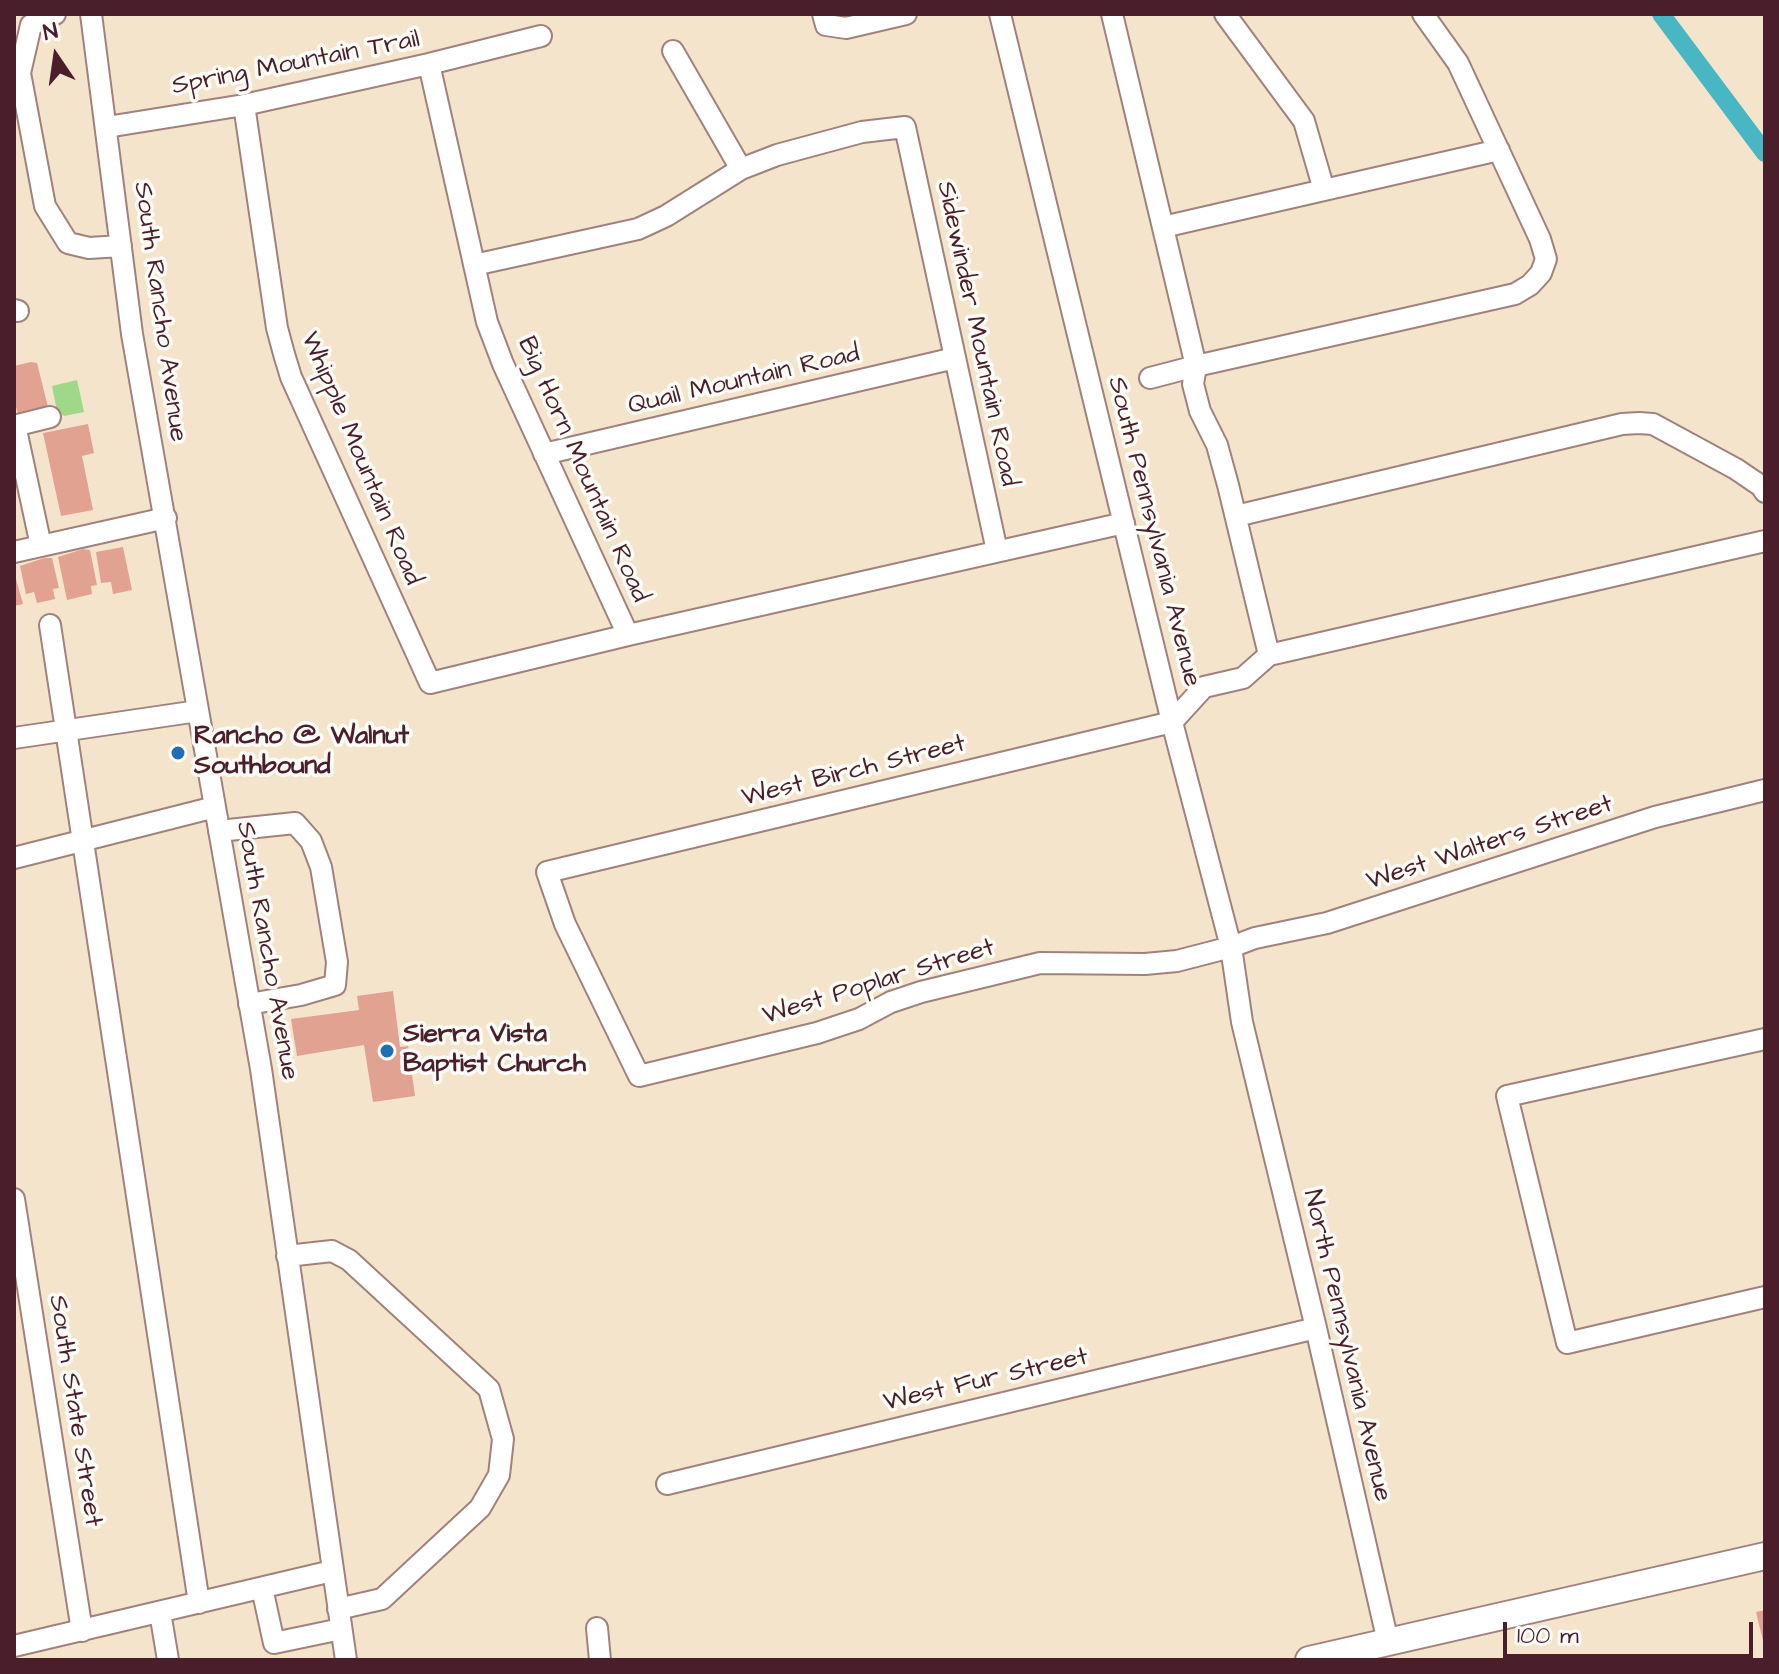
<!DOCTYPE html>
<style>
body{margin:0}
#map{position:relative;width:1779px;height:1674px;overflow:hidden;background:#f5e4cc;font-family:"Architects Daughter",sans-serif}
canvas{display:block}
.frame{position:absolute;inset:0;border:16px solid #4a1f2b;pointer-events:none}
.north{position:absolute;left:16px;top:16px;width:80px;height:80px;-webkit-text-stroke:6px #fdfcf7;paint-order:stroke;rotate:347deg;font-size:22px;font-weight:700;line-height:32px;text-align:center;color:#4a1f2b}
.north::after{content:'';display:block;margin:auto;width:28px;height:36px;background:#4a1f2b;clip-path:polygon(50% 0,100% 100%,50% 72%,0 100%)}
.scale{position:absolute;left:1503px;top:1622px;width:250px;height:36px;box-sizing:border-box;border:4px solid #4a1f2b;border-top:0;padding-left:10px;font-size:24px;line-height:28px;white-space:nowrap;color:#4a1f2b;-webkit-text-stroke:6px #fdfcf7;paint-order:stroke}
</style>
<div id="map">
<canvas width="1779" height="1674"></canvas>
<div class="frame"></div>
<div class="north">N</div>
<div class="scale">100 m</div>
</div>
<script>
const c = document.querySelector('canvas').getContext('2d');
c.lineJoin = 'round';
function fill(path, color) { c.fillStyle = color; c.fill(path, 'evenodd'); }
const toPath = rows => new Path2D(rows.map(r => 'M' + r).join(''));
function stroke(path, color, width, dash) { c.strokeStyle = color; c.lineWidth = width; c.lineCap = dash ? 'butt' : 'round'; c.setLineDash(dash || []); c.stroke(path); }
function label(font, color, halo, rows, align = 'center') {
  c.font = font + ' "Architects Daughter",sans-serif'; c.lineWidth = 7; c.setLineDash([]); c.textBaseline = 'middle'; c.strokeStyle = halo; c.fillStyle = color; for (const [text, x, y, turn = 0] of rows) {
    c.save(); c.translate(x, y); c.rotate((+turn || 0) * Math.PI / 180); c.textAlign = isNaN(turn) ? turn : align; if (halo) c.strokeText(text, 0, 0); c.fillText(text, 0, 0); c.restore();
  }
}
fill(toPath([
 [77,380,84,412,64,416,57,411,52,386]
]), '#a0d788');
stroke(toPath([
 [1661,14,1765,153]
]), '#49b7c3', 18);
fill(toPath([
 [31,362,37,363,48,407,18,414,14,400,14,366],
 [88,424,94,453,82,456,93,510,61,516,43,433],
 [123,547,132,590,113,594,111,582,101,583,96,552],
 [83,549,90,550,97,585,91,586,92,594,67,600,58,557],
 [44,558,52,558,59,588,53,589,55,599,37,603,34,592,26,594,20,566],
 [14,572,23,604,14,606],
 [393,991,400,1047,408,1046,415,1096,373,1102,364,1045,297,1056,291,1019,359,1010,357,996],
 [1765,1610,1765,1645,1764,1645,1756,1612]
]), '#e1a291');
const minor = toPath([
 [55,14,31,25,20,73,45,206,68,243,89,248,121,246],
 [91,14,132,334,261,1069,346,1660],
 [823,14,826,25,846,28,906,14],
 [1000,14,1172,722,1231,947,1242,1022,1316,1328,1388,1642],
 [1112,14,1196,366,1515,294,1530,285,1541,273,1546,259,1540,239,1458,63,1423,14],
 [1225,14,1304,121,1324,190,1499,150],
 [673,51,741,169],
 [429,64,487,322,503,364,628,635,1124,523],
 [244,105,277,328,284,354,291,377,430,683,628,635],
 [107,127,244,105,429,64,541,36],
 [1163,227,1324,190],
 [474,265,638,229,666,216,741,169,777,155,862,132,905,127,997,551],
 [14,310,18,311],
 [1150,378,1196,366,1193,384,1200,411,1217,445,1228,485,1269,655],
 [15,425,41,546],
 [14,426,50,417],
 [544,454,955,358],
 [1236,516,1622,424,1639,423,1653,424,1736,469,1761,486,1765,492],
 [1765,541,1269,655,1243,678,1204,687,1172,722,547,872,565,924,639,1076,817,1033,859,1019,891,1002,921,992,1040,963,1145,964,1177,961,1231,947,1255,938,1327,923,1655,817,1765,790],
 [14,552,166,518],
 [50,625,199,1603],
 [14,738,198,711],
 [219,831,295,823,311,841,321,867,337,962,335,985,301,995,249,1004],
 [14,858,215,807],
 [1765,1039,1507,1096,1567,1343,1765,1297],
 [14,1199,82,1631],
 [287,1256,332,1251,349,1260,489,1389,503,1439,499,1475,480,1508,382,1599,338,1609],
 [667,1484,1316,1328],
 [262,1588,274,1643,341,1629],
 [160,1612,168,1660],
 [597,1628,600,1660],
 [14,1646,332,1571]
]);
const major = toPath([
 [1309,1660,1765,1556]
]);
stroke(minor, '#a0827c', 24);
stroke(major, '#a0827c', 30);
stroke(minor, '#fff', 20);
stroke(major, '#fff', 26);
for (const [x, y, r, color] of [
 [178,753,8,"#1f6fb2"],
 [387,1051,8,"#1f6fb2"]
]) { const dot = new Path2D(); dot.arc(x, y, r, 0, 2 * Math.PI); c.fillStyle = color; c.fill(dot); stroke(dot, '#fdfcf7', 3); }
label('26px', '#4a1f2b', '#fdfcf7', [
 ["Spring Mountain Trail",296,64,-11],
 ["South Rancho Avenue",159,312,82],
 ["Sidewinder Mountain Road",976,334,78],
 ["Quail Mountain Road",744,381,-13],
 ["Whipple Mountain Road",360,459,67],
 ["Big Horn Mountain Road",582,470,66],
 ["South Pennsylvania Avenue",1153,532,76],
 ["West Birch Street",854,772,-14],
 ["West Walters Street",1490,844,-18],
 ["South Rancho Avenue",266,951,80],
 ["West Poplar Street",879,983,-17],
 ["North Pennsylvania Avenue",1346,1346,77],
 ["West Fur Street",986,1381,-13],
 ["South State Street",74,1411,81]
]);
label('bold 26px', '#4a1f2b', '#fdfcf7', [
 ["Rancho @ Walnut",194,738],
 ["Southbound",194,768],
 ["Sierra Vista",403,1036],
 ["Baptist Church",403,1066]
], 'left');
</script>
